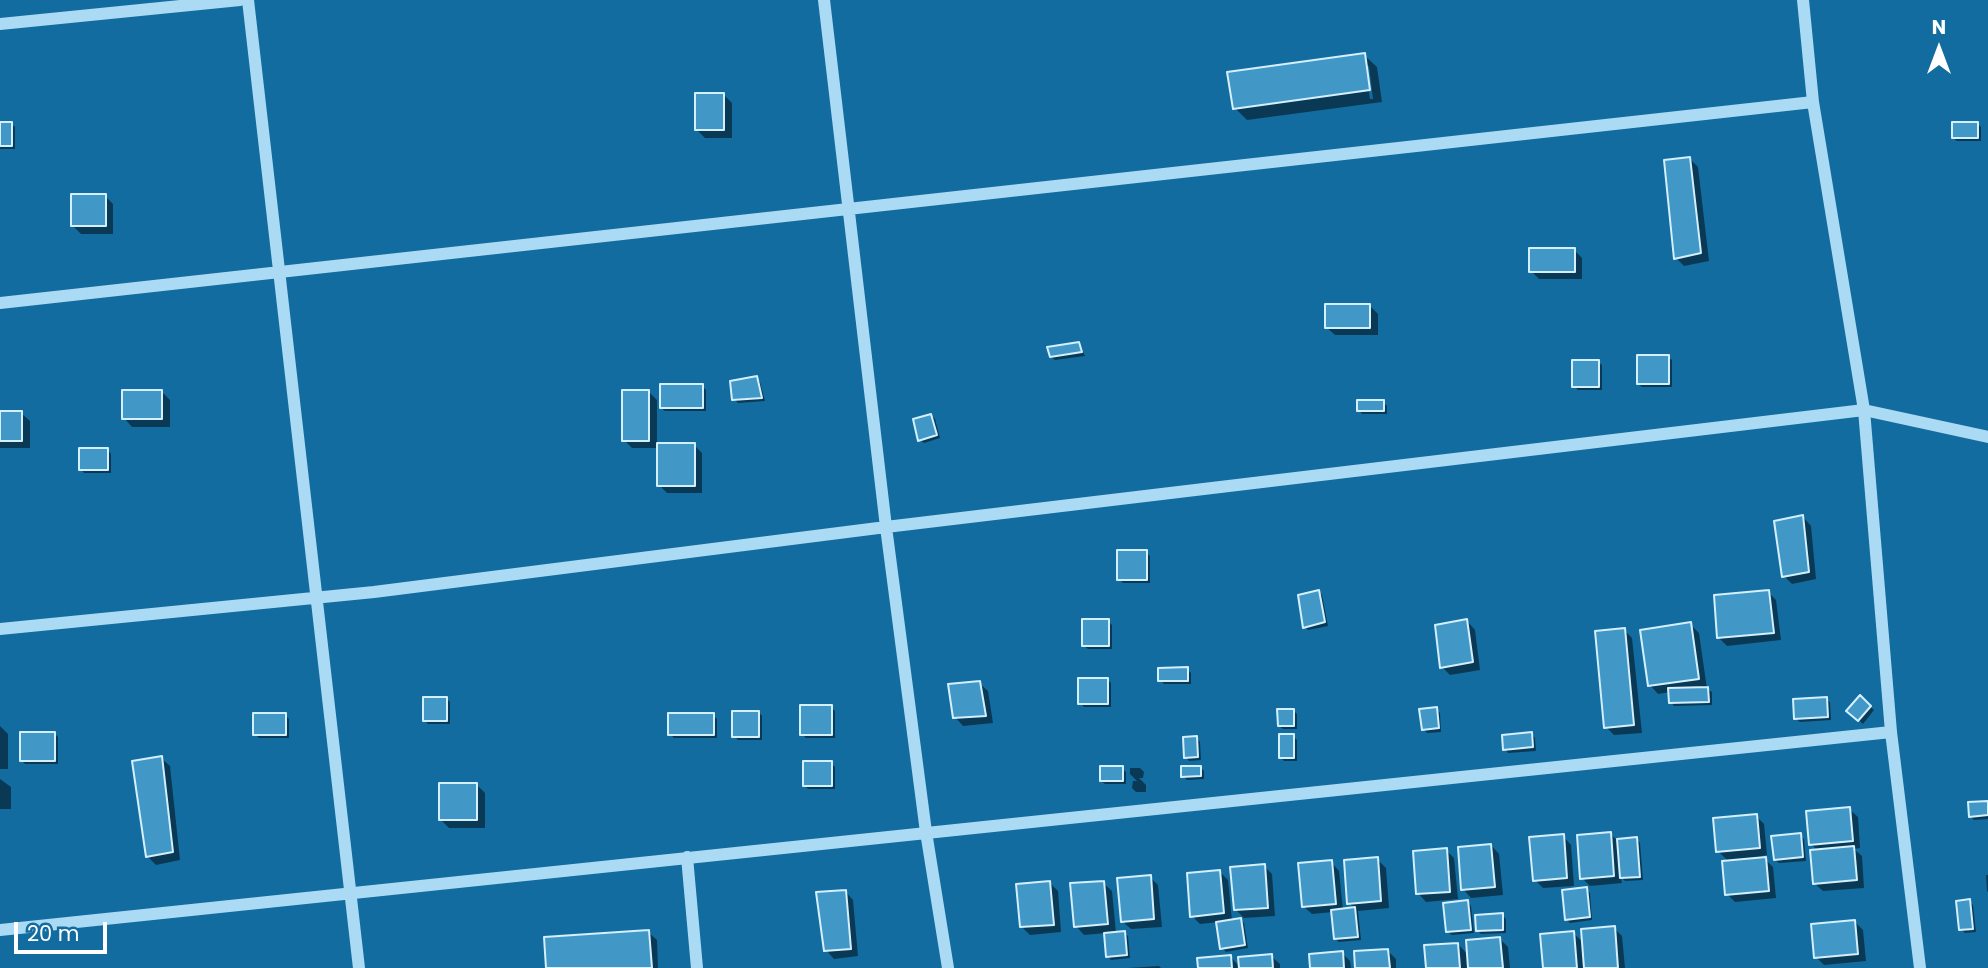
<!DOCTYPE html>
<style>
body{margin:0}
#map{position:relative;width:1988px;height:968px;overflow:hidden;background:#136c9f;font-family:Poppins,sans-serif}
canvas{display:block}
.north{position:absolute;left:1904px;top:14px;width:70px;height:70px;-webkit-text-stroke:5px #136c9f;paint-order:stroke;rotate:0deg;font-size:19px;font-weight:700;line-height:28px;text-align:center;color:#fff}
.north::after{content:'';display:block;margin:auto;width:24px;height:32px;background:#fff;clip-path:polygon(50% 0,100% 100%,50% 72%,0 100%)}
.scale{position:absolute;left:14px;top:922px;width:93px;height:32px;box-sizing:border-box;border:4px solid #fff;border-top:0;padding-left:9px;font-size:21px;line-height:24px;white-space:nowrap;color:#fff;-webkit-text-stroke:5px #136c9f;paint-order:stroke}
</style>
<div id="map">
<canvas width="1988" height="968"></canvas>
<div class="north">N</div>
<div class="scale">20 m</div>
</div>
<script>
const c = document.querySelector('canvas').getContext('2d');
c.lineJoin = 'round';
function fill(path, color) { c.fillStyle = color; c.fill(path, 'evenodd'); }
const toPath = rows => new Path2D(rows.map(r => 'M' + r).join(''));
function stroke(path, color, width, dash) { c.strokeStyle = color; c.lineWidth = width; c.lineCap = dash ? 'butt' : 'round'; c.setLineDash(dash || []); c.stroke(path); }
fill(toPath([
 [1364,55,1377,67,1382,102,1247,120,1235,108],
 [1365,66,1369,66,1373,99,1370,99],
 [724,95,732,103,732,138,705,138,696,129],
 [0,124,11,124,15,127,15,149,0,149],
 [1978,124,1981,127,1981,141,1957,141,1953,138],
 [1690,159,1698,167,1709,261,1684,266,1676,258],
 [105,196,113,204,113,234,81,234,73,226],
 [1574,250,1582,258,1582,279,1539,279,1531,271],
 [1370,306,1378,314,1378,335,1335,335,1326,327],
 [1079,344,1085,356,1055,360,1051,357],
 [1668,357,1672,360,1672,387,1642,387,1638,384],
 [1598,362,1602,365,1602,390,1578,390,1574,386],
 [756,378,760,382,765,401,738,403,734,399],
 [702,386,706,390,706,411,665,411,661,408],
 [161,391,170,400,170,427,132,427,124,418],
 [648,391,657,400,657,445,694,445,702,453,702,493,667,493,659,485,659,448,632,448,624,440],
 [1383,402,1387,406,1387,414,1362,414,1359,410],
 [0,413,21,413,30,421,30,448,0,448],
 [931,415,935,419,940,438,924,443,920,440],
 [108,450,111,454,111,473,84,473,81,469],
 [1803,517,1811,526,1816,579,1792,584,1784,576],
 [1146,552,1150,556,1150,583,1123,583,1119,579],
 [1319,592,1322,595,1328,626,1308,630,1305,627],
 [1768,592,1776,600,1781,640,1727,646,1719,638],
 [1108,621,1112,625,1112,649,1088,649,1084,646],
 [1467,621,1475,630,1480,670,1450,675,1442,667],
 [1690,624,1699,633,1707,689,1712,692,1712,705,1674,706,1671,702,1670,692,1658,694,1650,685],
 [1624,630,1632,638,1642,733,1614,735,1606,727],
 [1187,669,1191,673,1191,684,1164,684,1160,680],
 [1107,679,1111,683,1111,707,1084,707,1080,703],
 [979,683,988,691,993,723,963,726,955,717],
 [1861,698,1874,710,1863,724,1849,711],
 [447,699,450,702,450,724,428,724,425,721],
 [1826,699,1830,702,1831,720,1800,722,1796,719],
 [831,707,835,711,835,738,806,738,802,734],
 [1436,709,1440,713,1441,732,1427,733,1423,729],
 [1293,710,1297,714,1297,729,1283,729,1279,726],
 [759,712,762,716,762,740,738,740,734,736],
 [285,715,289,719,289,738,259,738,255,734],
 [713,715,717,719,717,738,674,738,670,734],
 [0,726,8,734,8,769,0,769],
 [54,733,58,737,58,764,25,764,21,760],
 [1532,734,1535,738,1536,751,1508,753,1505,749],
 [1293,736,1297,740,1297,761,1284,761,1280,757],
 [1197,738,1200,742,1201,760,1189,761,1186,757],
 [161,758,170,766,180,860,156,865,148,857],
 [831,763,835,767,835,789,808,789,804,785],
 [1200,767,1204,771,1204,779,1187,780,1183,776],
 [1122,768,1126,772,1126,784,1105,784,1101,781],
 [1130,768,1140,768,1144,772,1143,778,1139,778,1146,785,1146,792,1136,792,1132,788,1133,781,1137,781,1130,774],
 [0,779,11,787,11,809,0,809],
 [476,784,485,793,485,828,449,828,441,820],
 [1988,803,1988,819,1974,820,1970,816],
 [1849,809,1858,817,1860,848,1854,849,1862,856,1864,888,1823,891,1814,883,1818,851,1811,844],
 [1756,816,1764,824,1767,855,1762,856,1773,867,1776,898,1735,902,1727,894,1729,862,1718,851],
 [1610,834,1617,840,1637,839,1640,843,1643,880,1625,881,1621,877,1622,883,1590,886,1582,878],
 [1800,835,1804,839,1806,861,1779,863,1775,860],
 [1563,836,1571,845,1574,886,1543,888,1535,880],
 [1491,845,1499,854,1503,895,1471,898,1463,889],
 [1446,850,1454,858,1458,899,1426,902,1418,893],
 [1377,859,1386,868,1389,908,1358,911,1361,940,1339,942,1335,939,1333,912,1312,914,1303,906,1331,862,1339,871,1343,910,1355,909,1349,903],
 [1264,866,1272,874,1275,916,1244,918,1236,910],
 [1220,872,1228,880,1232,921,1240,919,1244,923,1248,948,1226,952,1222,948,1218,922,1200,924,1192,916],
 [1986,875,1988,875,1988,892,1987,891],
 [1150,877,1158,885,1162,927,1131,929,1122,921],
 [1050,883,1058,891,1061,932,1030,935,1021,926],
 [1103,883,1112,891,1116,933,1124,933,1128,936,1130,958,1111,960,1108,956,1106,933,1084,935,1076,926],
 [1586,889,1590,893,1592,920,1570,923,1566,919],
 [845,891,853,900,858,956,834,959,826,950],
 [1969,901,1973,905,1976,932,1965,933,1961,929],
 [1468,902,1471,906,1474,933,1452,935,1448,932],
 [1502,915,1506,919,1506,933,1481,934,1477,930],
 [1855,922,1863,930,1866,961,1824,965,1816,957],
 [1614,928,1622,936,1625,968,1544,968,1573,933,1584,943],
 [648,932,657,940,658,968,548,968],
 [1500,939,1508,947,1510,968,1428,968,1458,944,1469,956],
 [1387,950,1396,959,1396,968,1357,968],
 [1342,953,1350,961,1351,968,1312,968],
 [1271,956,1280,964,1280,968,1200,968,1231,957,1240,967],
 [1159,966,1161,968,1128,968]
]), '#0007');
const building = toPath([
 [1365,53,1370,90,1233,109,1227,72,1365,53],
 [695,93,724,93,724,130,695,130,695,93],
 [0,122,12,122,12,146,0,146,0,122],
 [1952,122,1978,122,1978,138,1952,138,1952,122],
 [1690,157,1701,253,1674,259,1664,160,1690,157],
 [71,194,106,194,106,226,71,226,71,194],
 [1529,248,1575,248,1575,272,1529,272,1529,248],
 [1325,304,1370,304,1370,328,1325,328,1325,304],
 [1079,342,1082,352,1050,357,1047,347,1079,342],
 [1637,355,1669,355,1669,384,1637,384,1637,355],
 [1572,360,1599,360,1599,387,1572,387,1572,360],
 [757,376,762,398,732,400,730,381,757,376],
 [660,384,703,384,703,408,660,408,660,384],
 [122,390,162,390,162,419,122,419,122,390],
 [622,390,649,390,649,441,622,441,622,390],
 [1357,400,1384,400,1384,411,1357,411,1357,400],
 [0,411,22,411,22,441,0,441,0,411],
 [931,414,937,435,918,441,913,419,931,414],
 [657,443,695,443,695,486,657,486,657,443],
 [79,448,108,448,108,470,79,470,79,448],
 [1803,515,1809,572,1782,577,1774,521,1803,515],
 [1117,550,1147,550,1147,580,1117,580,1117,550],
 [1319,590,1325,622,1303,628,1298,595,1319,590],
 [1769,590,1774,633,1717,638,1714,595,1769,590],
 [1082,619,1109,619,1109,646,1082,646,1082,619],
 [1467,619,1473,662,1440,668,1435,625,1467,619],
 [1691,622,1699,679,1648,686,1640,630,1691,622],
 [1625,628,1634,725,1604,728,1595,631,1625,628],
 [1188,667,1188,681,1158,681,1158,668,1188,667],
 [1078,678,1108,678,1108,704,1078,704,1078,678],
 [980,681,986,716,953,718,948,684,980,681],
 [1708,687,1709,702,1669,703,1668,688,1708,687],
 [1860,695,1871,706,1858,721,1846,711,1860,695],
 [423,697,447,697,447,721,423,721,423,697],
 [1827,697,1828,717,1794,719,1793,699,1827,697],
 [800,705,832,705,832,735,800,735,800,705],
 [1437,707,1439,728,1422,730,1419,709,1437,707],
 [1277,709,1294,709,1294,726,1278,726,1277,709],
 [732,711,759,711,759,737,732,737,732,711],
 [253,713,286,713,286,735,253,735,253,713],
 [668,713,714,713,714,735,668,735,668,713],
 [20,732,55,732,55,761,20,761,20,732],
 [1532,732,1533,747,1503,750,1502,735,1532,732],
 [1279,734,1294,734,1294,758,1279,758,1279,734],
 [1197,736,1198,757,1184,758,1183,737,1197,736],
 [162,756,173,852,146,857,132,761,162,756],
 [803,761,832,761,832,786,803,786,803,761],
 [1100,766,1123,766,1123,781,1100,781,1100,766],
 [1181,766,1201,766,1201,776,1181,777,1181,766],
 [439,783,477,783,477,820,439,820,439,783],
 [1988,801,1988,815,1969,817,1968,802,1988,801],
 [1850,807,1853,841,1809,845,1806,811,1850,807],
 [1757,814,1760,848,1716,852,1713,818,1757,814],
 [1611,832,1614,876,1580,879,1577,835,1611,832],
 [1801,833,1803,857,1774,860,1771,836,1801,833],
 [1564,834,1567,878,1533,881,1529,837,1564,834],
 [1637,837,1640,877,1620,878,1617,839,1637,837],
 [1491,844,1495,887,1461,890,1458,847,1491,844],
 [1854,846,1857,880,1813,884,1810,850,1854,846],
 [1447,848,1450,892,1416,894,1413,851,1447,848],
 [1378,857,1381,901,1347,904,1344,860,1378,857],
 [1766,857,1769,891,1725,895,1722,861,1766,857],
 [1332,860,1336,904,1302,907,1298,863,1332,860],
 [1265,864,1268,908,1234,910,1230,867,1265,864],
 [1220,870,1224,913,1190,917,1187,873,1220,870],
 [1151,875,1154,919,1121,922,1117,878,1151,875],
 [1050,881,1054,925,1020,927,1016,884,1050,881],
 [1104,881,1108,924,1074,927,1070,883,1104,881],
 [1587,887,1590,917,1565,920,1562,890,1587,887],
 [846,890,851,949,824,951,816,892,846,890],
 [1970,899,1973,929,1959,930,1956,901,1970,899],
 [1468,900,1471,930,1446,932,1443,903,1468,900],
 [1355,907,1358,937,1334,939,1331,910,1355,907],
 [1503,913,1503,930,1476,931,1475,915,1503,913],
 [1241,918,1245,945,1220,949,1216,922,1241,918],
 [1855,920,1858,954,1814,958,1811,924,1855,920],
 [1615,926,1618,968,1584,968,1581,929,1615,926],
 [649,930,652,968,546,968,544,937,649,930],
 [1125,931,1127,955,1106,957,1104,933,1125,931],
 [1574,931,1577,968,1543,968,1540,934,1574,931],
 [1500,937,1503,968,1468,968,1466,940,1500,937],
 [1458,943,1460,968,1426,968,1424,945,1458,943],
 [1388,949,1390,968,1355,968,1354,951,1388,949],
 [1343,951,1344,968,1310,968,1309,954,1343,951],
 [1272,954,1273,968,1239,968,1238,957,1272,954],
 [1231,955,1232,968,1198,968,1197,958,1231,955]
]);
fill(building, '#4198c6');
stroke(building, '#d4effd', 2);
stroke(toPath([
 [248,0,359,968],
 [824,0,886,527,926,832,948,968],
 [1803,0,1813,102,1864,410,1891,732,1920,968],
 [0,24,240,0],
 [0,303,1813,102],
 [0,629,374,592,886,527,1864,410,1988,437],
 [687,857,697,968],
 [0,930,1891,732]
]), '#abdbf4', 12);
</script>
